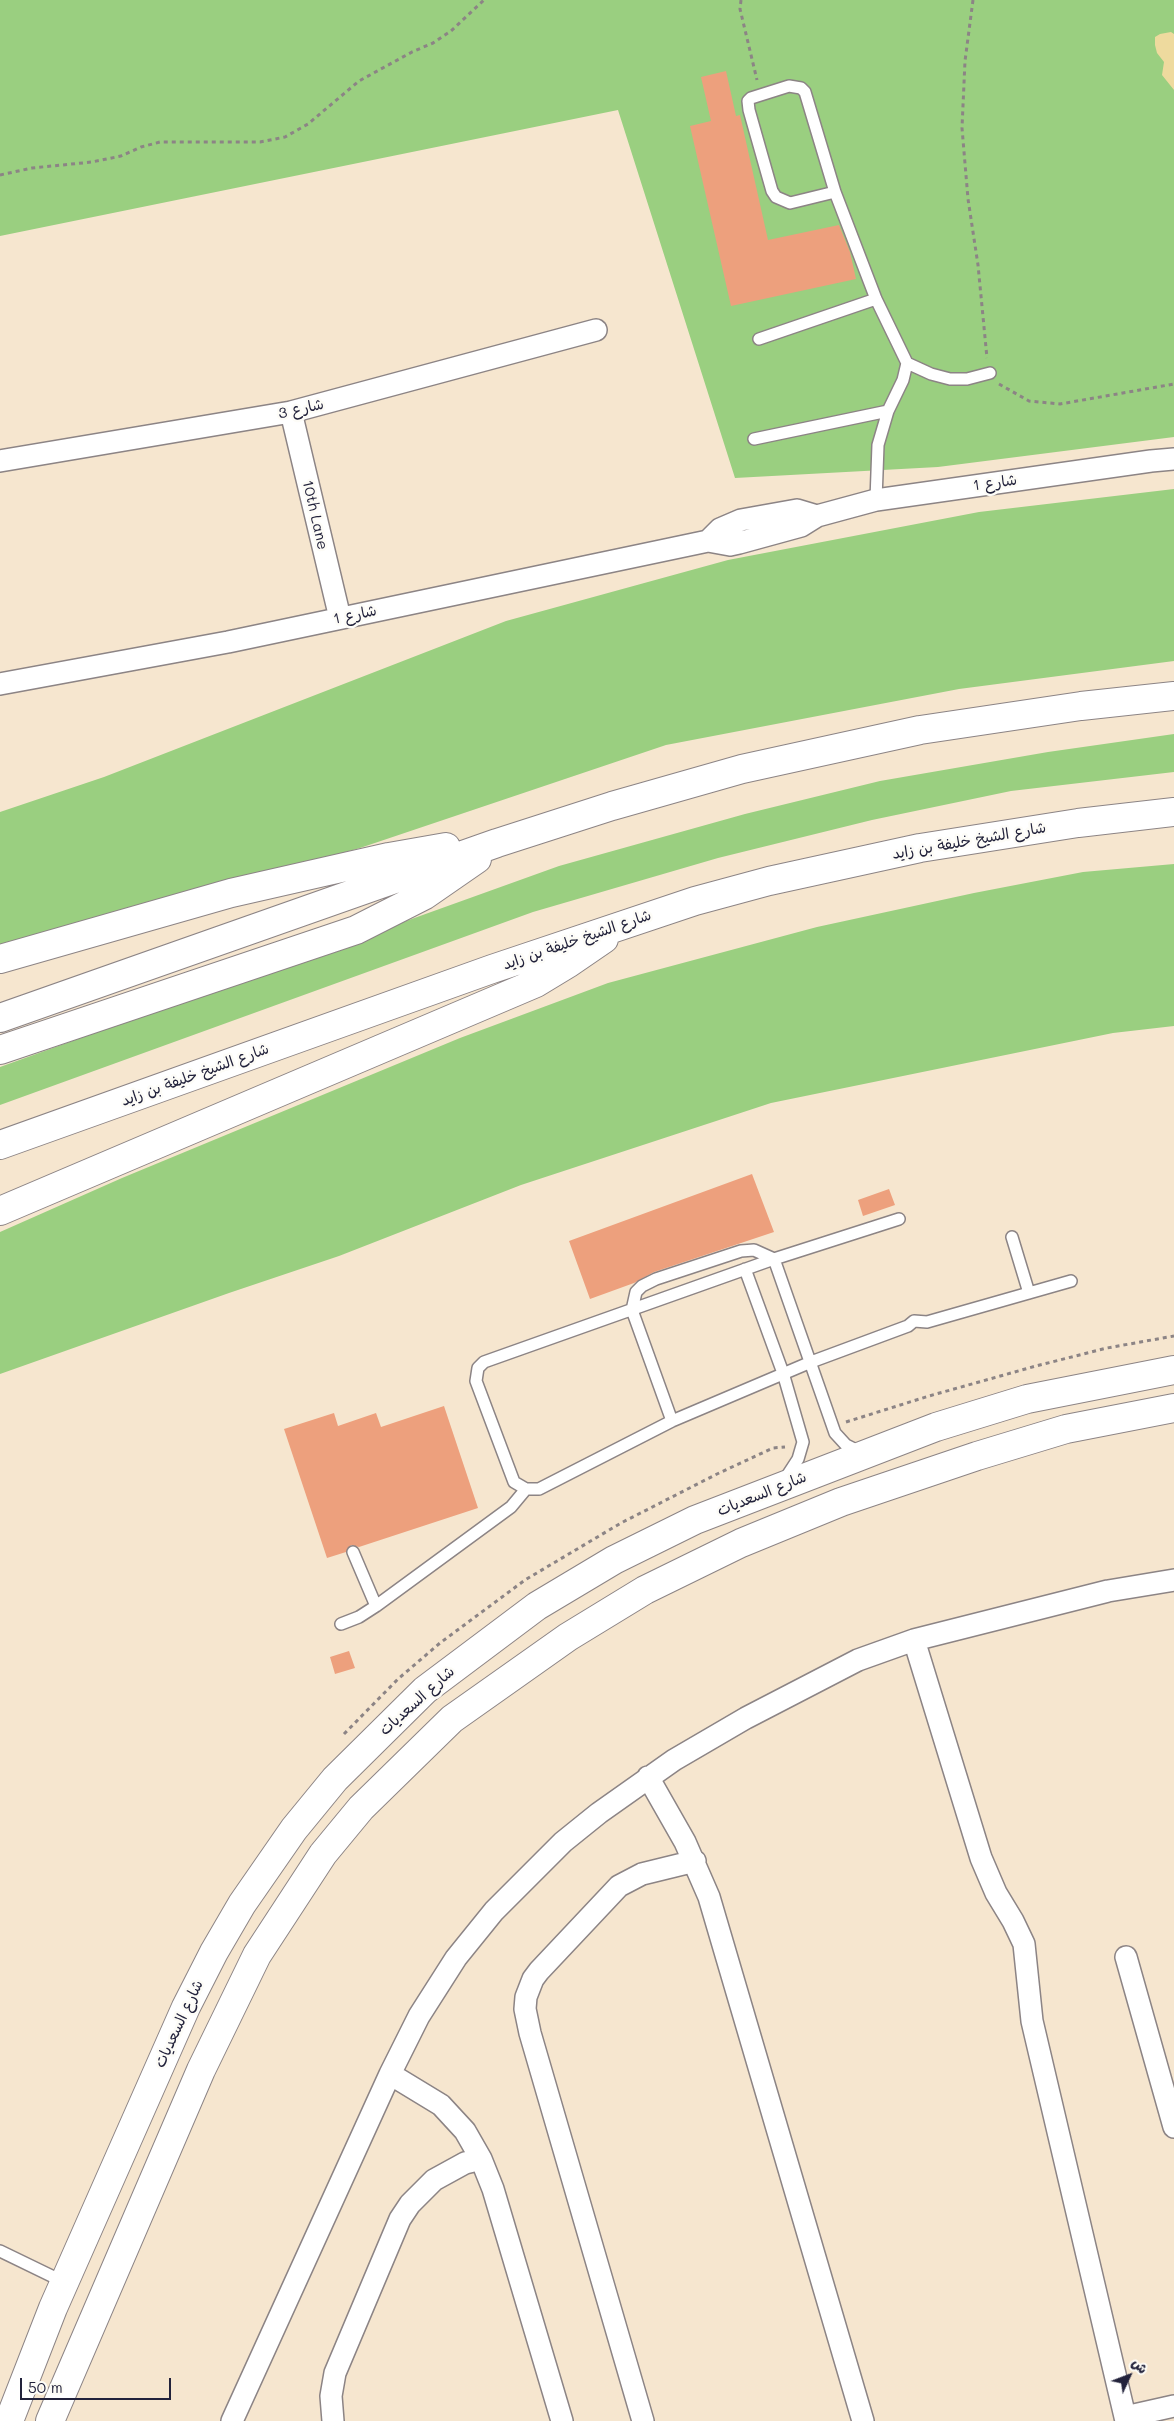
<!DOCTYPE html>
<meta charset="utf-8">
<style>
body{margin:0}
#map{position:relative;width:1174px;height:2421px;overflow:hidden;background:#f6e6cf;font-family:Mali,"Playpen Sans Arabic",sans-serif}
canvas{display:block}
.north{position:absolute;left:1104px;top:2351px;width:50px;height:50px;-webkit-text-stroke:4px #fdfcf7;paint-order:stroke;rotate:47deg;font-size:14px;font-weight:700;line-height:20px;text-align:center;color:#22223b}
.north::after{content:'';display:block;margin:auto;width:18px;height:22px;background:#22223b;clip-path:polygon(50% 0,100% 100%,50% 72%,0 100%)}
.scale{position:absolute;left:20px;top:2378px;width:151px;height:22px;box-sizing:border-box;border:2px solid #22223b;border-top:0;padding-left:6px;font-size:15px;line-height:18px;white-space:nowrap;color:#22223b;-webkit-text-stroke:4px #fdfcf7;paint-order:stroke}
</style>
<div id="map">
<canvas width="1174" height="2421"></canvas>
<div class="north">ش</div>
<div class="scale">50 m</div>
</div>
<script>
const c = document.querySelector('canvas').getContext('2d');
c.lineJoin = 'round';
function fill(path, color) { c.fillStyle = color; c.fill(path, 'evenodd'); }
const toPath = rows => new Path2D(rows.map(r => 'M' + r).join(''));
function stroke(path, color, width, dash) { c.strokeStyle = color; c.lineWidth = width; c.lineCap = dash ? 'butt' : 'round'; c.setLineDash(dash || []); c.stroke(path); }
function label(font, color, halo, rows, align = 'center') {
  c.font = font + ' Mali,"Playpen Sans Arabic",sans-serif'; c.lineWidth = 5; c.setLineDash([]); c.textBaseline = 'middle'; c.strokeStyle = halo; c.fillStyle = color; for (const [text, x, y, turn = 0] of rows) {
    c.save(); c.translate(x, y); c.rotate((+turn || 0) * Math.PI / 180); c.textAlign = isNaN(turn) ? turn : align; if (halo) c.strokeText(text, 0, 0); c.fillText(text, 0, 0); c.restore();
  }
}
fill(toPath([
 [0,0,1174,0,1174,437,938,467,735,478,618,110,0,236],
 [1174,489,1174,661,959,689,666,745,360,848,0,949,0,812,104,777,506,621,728,560,979,512],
 [1174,734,1174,772,1011,791,872,820,718,858,533,912,0,1105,0,1067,559,866,745,814,880,781,1048,752],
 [1174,864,1174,1026,1113,1033,771,1103,521,1185,339,1256,229,1293,0,1374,0,1232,122,1178,460,1038,608,983,817,927,974,893,1083,872]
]), '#9acf80');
fill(toPath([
 [1171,32,1174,34,1174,90,1162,75,1164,62,1157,53,1155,45,1155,37,1160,34]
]), '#eeda9e');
fill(toPath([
 [726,71,736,116,740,115,768,240,839,225,850,252,856,279,731,306,690,126,711,121,701,77],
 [752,1174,774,1232,654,1272,634,1283,590,1299,569,1241],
 [889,1189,895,1205,863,1216,858,1200],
 [444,1406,478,1508,359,1547,351,1545,346,1552,327,1558,284,1429,334,1413,338,1426,376,1413,381,1427],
 [349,1651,355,1668,335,1674,330,1657]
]), '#eda07d');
const lane = toPath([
 [835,192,790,203,776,197,772,191,749,110,748,101,751,98,789,86,801,88,805,92,835,192,876,299,907,363,903,380,888,411,878,445,876,500],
 [759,339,876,299],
 [907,363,931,374,950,379,967,379,990,373],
 [754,439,888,411],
 [899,1219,774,1259,484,1362,478,1368,476,1381,514,1482,526,1489,539,1489,672,1421,811,1362,908,1326,914,1321,927,1322,1071,1281],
 [1012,1237,1029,1293],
 [745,1269,783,1373,803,1442,798,1459,785,1479],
 [672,1421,632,1310,636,1292,642,1286,656,1279,741,1251,754,1250,774,1259,835,1433,846,1445,862,1453],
 [353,1552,376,1606],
 [341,1624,359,1617,376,1606,511,1507,526,1489],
 [0,2251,64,2282]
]);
const street = toPath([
 [291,412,340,618],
 [0,461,291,412,596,330],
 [708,541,720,529,741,520,797,510,817,516],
 [0,684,228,642,708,541,730,545,739,543,801,526,817,516,876,500,1151,461,1174,459],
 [914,1640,981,1858,996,1893,1013,1921,1024,1944,1032,2021,1126,2421],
 [648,1777,685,1842,709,1897,863,2421],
 [1126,1957,1174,2127],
 [390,2074,441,2105,465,2131,481,2159,493,2189,562,2421],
 [1125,2417,1174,2406],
 [232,2421,390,2074,419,2016,456,1958,494,1911,563,1842,599,1813,674,1760,746,1718,858,1660,914,1640,1108,1591,1174,1580],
 [333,2421,331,2396,335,2373,400,2219,410,2204,434,2180,465,2163,481,2159],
 [643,2421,530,2033,525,2009,526,1997,533,1979,539,1971,619,1886,642,1874,695,1861]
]);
const secondary = toPath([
 [9,2421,53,2308,186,2007,214,1952,242,1904,294,1829,335,1779,425,1690,537,1606,614,1560,695,1520,936,1427,1027,1399,1174,1370],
 [50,2421,201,2070,257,1955,323,1854,361,1808,452,1719,568,1637,645,1590,741,1543,841,1502,977,1456,1066,1429,1174,1408]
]);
const highway = toPath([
 [0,959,231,893,389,857,446,847],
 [0,1018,497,843,612,806,742,769,920,730,1081,706,1174,696],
 [0,1050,356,930,425,895,477,859],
 [0,1145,492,969,695,901,769,881,920,848,1078,823,1174,812],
 [0,1211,536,983,569,963,604,939]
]);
stroke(lane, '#8c8485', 14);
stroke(street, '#8c8485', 24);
stroke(secondary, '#8c8485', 30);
stroke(highway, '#8c8485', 30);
stroke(toPath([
 [741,0,740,9,757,80],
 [973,0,965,61,962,128,968,199,978,265,987,358],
 [0,175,32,168,92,162,121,156,141,147,160,142,260,142,285,137,308,124,359,81,412,52,433,43,451,31,484,0],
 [999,384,1029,401,1060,404,1174,384],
 [846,1422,929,1396,1036,1366,1107,1348,1174,1336],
 [344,1734,398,1679,440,1643,525,1580,621,1523,717,1474,773,1448,785,1447]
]), '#8c8485', 3, [4, 4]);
stroke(lane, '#fff', 11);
stroke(street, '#fff', 21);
stroke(secondary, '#fff', 28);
stroke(highway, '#fff', 28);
label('15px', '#22223b', '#fdfcf7', [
 ["شارع 3",301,409,-13],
 ["شارع 1",995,483,-8],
 ["10th Lane",315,515,77],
 ["شارع 1",355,615,-12],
 ["شارع الشيخ خليفة بن زايد",969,841,-10],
 ["شارع الشيخ خليفة بن زايد",577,940,-19],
 ["شارع الشيخ خليفة بن زايد",195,1075,-20],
 ["شارع السعديات",762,1494,-22],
 ["شارع السعديات",417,1701,-42],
 ["شارع السعديات",179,2024,-65]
]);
</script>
